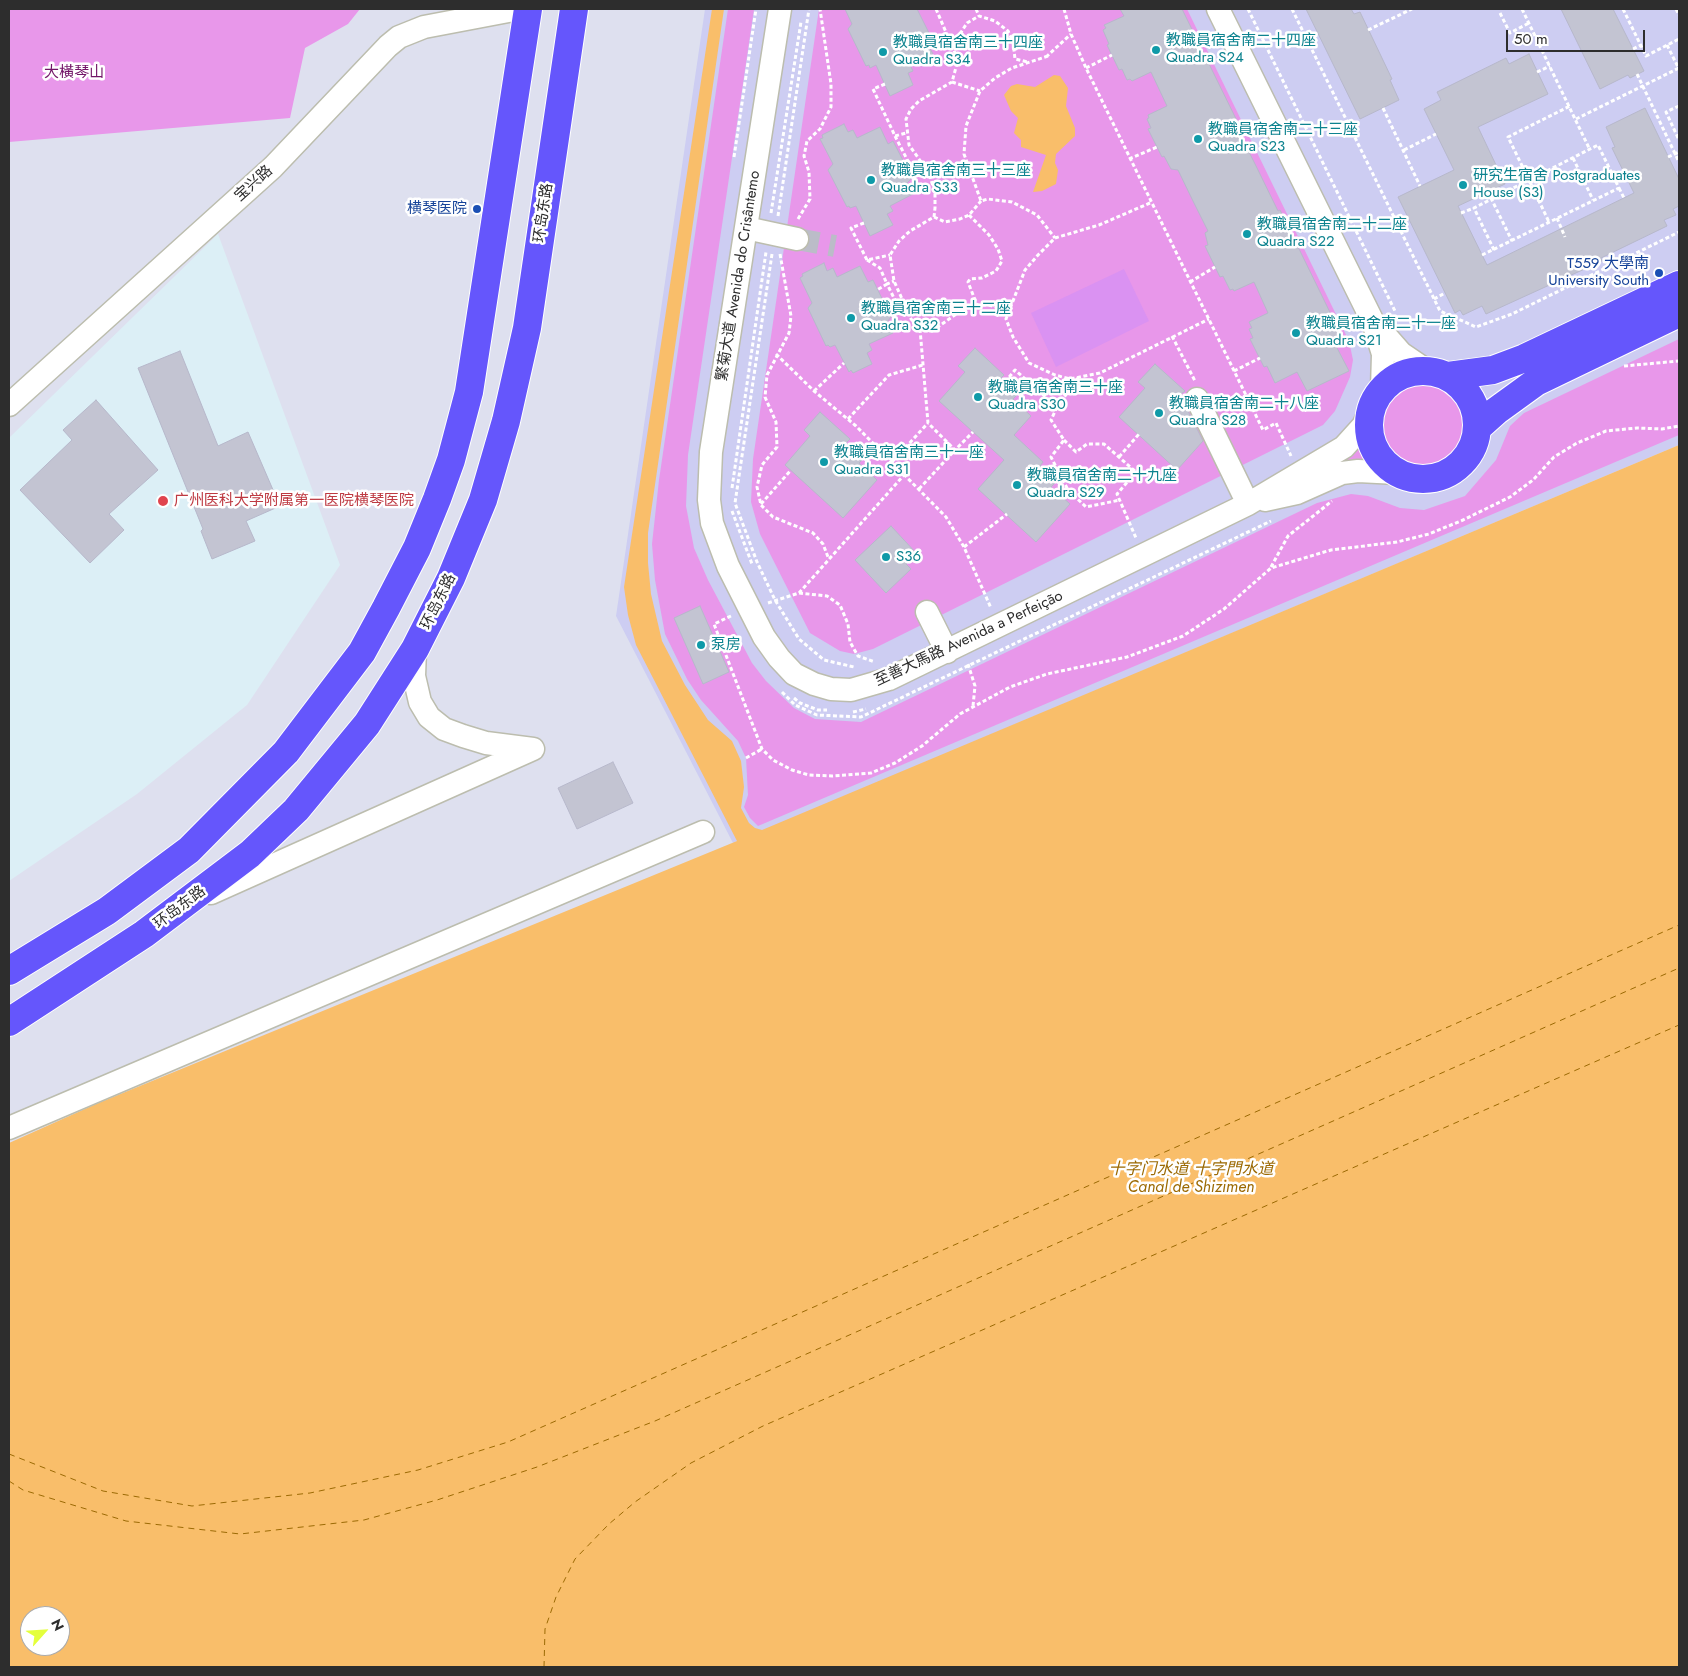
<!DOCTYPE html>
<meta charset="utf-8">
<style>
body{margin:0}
#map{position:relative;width:1688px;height:1676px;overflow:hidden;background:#dee0ef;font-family:Jost,sans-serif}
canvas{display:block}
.frame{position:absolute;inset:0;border:10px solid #2d2d2d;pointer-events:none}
.north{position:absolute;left:20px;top:1606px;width:50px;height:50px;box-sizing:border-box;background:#fff;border:1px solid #ababab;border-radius:50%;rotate:64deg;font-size:14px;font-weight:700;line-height:20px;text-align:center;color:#2d2d2d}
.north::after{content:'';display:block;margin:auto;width:18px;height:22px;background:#e4ff3c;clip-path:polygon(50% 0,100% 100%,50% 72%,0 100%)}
.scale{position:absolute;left:1506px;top:30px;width:139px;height:22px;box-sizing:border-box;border:2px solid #2d2d2d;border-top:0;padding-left:6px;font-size:15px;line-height:18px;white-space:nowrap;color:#2d2d2d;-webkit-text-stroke:4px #fff;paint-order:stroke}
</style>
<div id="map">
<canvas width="1688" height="1676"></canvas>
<div class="frame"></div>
<div class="north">N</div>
<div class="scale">50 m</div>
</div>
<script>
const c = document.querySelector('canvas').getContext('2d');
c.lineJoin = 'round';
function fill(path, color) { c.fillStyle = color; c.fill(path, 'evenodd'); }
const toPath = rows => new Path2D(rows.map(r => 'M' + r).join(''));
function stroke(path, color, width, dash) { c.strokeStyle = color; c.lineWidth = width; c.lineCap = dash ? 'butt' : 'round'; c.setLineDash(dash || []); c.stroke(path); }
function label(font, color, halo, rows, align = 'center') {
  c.font = font + ' Jost,"Noto Sans SC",sans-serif'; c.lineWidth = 5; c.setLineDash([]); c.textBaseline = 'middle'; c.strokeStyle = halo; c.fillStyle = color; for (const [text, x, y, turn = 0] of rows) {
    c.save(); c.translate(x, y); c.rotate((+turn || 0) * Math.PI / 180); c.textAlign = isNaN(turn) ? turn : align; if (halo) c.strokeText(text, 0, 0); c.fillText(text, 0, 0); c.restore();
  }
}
fill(toPath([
 [705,9,1679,9,1679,445,733,843,616,616]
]), '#cdcdf2');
fill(toPath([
 [218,234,340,565,247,705,137,794,9,881,9,438]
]), '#dceff6');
fill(toPath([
 [9,9,360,9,348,24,305,48,290,118,9,142],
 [728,9,754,9,688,455,686,506,694,548,708,580,752,663,766,681,794,708,815,719,861,722,1317,503,1351,494,1368,496,1400,508,1424,510,1465,496,1496,460,1510,426,1524,413,1679,339,1679,435,758,826,750,818,744,807,748,795,746,758,738,741,701,700,687,679,665,634,655,580,652,544,659,480],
 [819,9,1187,9,1349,341,1353,360,1350,377,1335,411,1323,425,873,649,854,654,840,651,810,633,760,534,751,502,753,459],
 '1381 424a41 41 0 1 1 82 0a41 41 0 1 1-82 0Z',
 [1364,440,1373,461,1338,469,1341,461]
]), '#e897ea');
fill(toPath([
 [1124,269,1149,321,1056,367,1031,313]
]), '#da92f2');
fill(toPath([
 [712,9,724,9,648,533,648,563,651,594,662,641,685,685,708,720,732,741,741,761,744,787,741,808,749,823,755,828,762,830,1679,445,1679,1667,9,1667,9,1143,96,1104,737,841,636,645,628,615,624,587],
 [30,1616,60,1616,60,1646,30,1646],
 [1054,75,1060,76,1068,88,1066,106,1075,128,1075,136,1056,154,1055,163,1058,170,1056,184,1042,191,1033,192,1046,155,1021,147,1021,140,1014,133,1018,118,1011,111,1004,95,1011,86,1017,84,1035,87]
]), '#f9be6a');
stroke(toPath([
 [9,1454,103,1491,192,1506,310,1493,418,1470,508,1442,1679,925],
 [9,1481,23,1490,126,1521,240,1534,364,1520,437,1500,537,1467,655,1421,1679,968],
 [544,1667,545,1629,556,1597,575,1559,609,1524,635,1502,691,1463,763,1426,1679,1025]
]), '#9c6a04', 1, [6, 5]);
const building = toPath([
 [845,9,917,9,931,37,927,43,933,54,910,65,913,71,908,73,913,85,890,96,876,65,870,68,869,65,866,66,848,29,852,24,845,9],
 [1120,9,1182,9,1241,129,1238,130,1258,170,1278,211,1280,210,1343,339,1340,340,1342,343,1336,346,1349,371,1307,391,1297,372,1275,383,1267,366,1264,367,1250,339,1253,338,1249,329,1252,328,1249,322,1268,313,1254,282,1234,291,1233,289,1230,290,1223,276,1220,277,1205,246,1208,245,1205,233,1208,231,1192,199,1178,170,1171,169,1164,156,1162,157,1148,129,1151,128,1147,119,1149,118,1148,115,1167,106,1151,72,1132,81,1130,79,1127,80,1122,69,1119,70,1107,45,1109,44,1103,30,1106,28,1104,25,1124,16,1120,9],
 [1306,9,1351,9,1354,14,1360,12,1392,79,1390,80,1399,100,1360,119,1306,9],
 [1561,9,1613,9,1644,71,1630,78,1628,75,1600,89,1561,9],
 [1529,54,1548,94,1478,127,1505,184,1458,206,1487,265,1634,193,1612,148,1615,147,1606,127,1645,108,1679,179,1679,206,1673,209,1676,215,1664,220,1667,226,1601,258,1602,261,1486,314,1482,306,1463,315,1460,310,1455,313,1398,197,1454,170,1424,109,1441,100,1437,92,1506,58,1509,64,1529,54],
 [844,124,848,132,853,130,857,138,880,127,888,144,893,141,912,178,907,183,913,194,890,206,893,211,887,214,893,225,870,236,856,206,850,208,849,206,847,207,828,170,833,164,820,139,823,138,822,135,844,124],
 [824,263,827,271,833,268,837,277,860,266,868,282,873,280,891,317,887,322,893,333,869,344,872,350,867,353,872,364,853,373,851,370,849,372,835,345,830,347,828,345,826,346,808,308,812,303,800,278,803,276,802,274,824,263],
 [975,348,1004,375,1001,378,1018,394,1013,399,1031,416,1014,435,1043,462,1040,466,1056,482,1051,487,1070,504,1036,542,978,489,1004,460,939,401,965,372,958,366,975,348],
 [180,351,218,446,248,432,280,506,246,521,255,541,212,559,201,531,203,529,138,368,180,351],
 [1155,364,1185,391,1181,394,1184,397,1185,405,1203,441,1177,470,1119,417,1145,388,1138,382,1155,364],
 [96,400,158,470,109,514,124,530,90,563,20,490,72,440,63,430,96,400],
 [820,412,850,439,846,443,864,458,859,463,877,480,843,518,785,465,810,436,804,430,820,412],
 [891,526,917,554,906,564,911,569,886,593,855,560,891,526],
 [700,606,729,672,703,684,674,618,700,606],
 [613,762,633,803,577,829,558,788,613,762]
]);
fill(building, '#c3c4d2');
stroke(building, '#b7b8cb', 1);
stroke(toPath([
 [797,239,835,246]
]), '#bbbcc8', 22, [22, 11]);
const minor = toPath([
 [780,9,711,452,709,500,712,523,728,566,764,637,779,658,794,674,814,684,831,689,851,690,889,679,1248,504,1344,447,1363,426,1370,411],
 [1218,9,1373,322,1383,354,1382,389],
 [746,228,797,239],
 [1379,328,1401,353,1426,370],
 [1197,399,1248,504],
 [9,405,273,167,388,46,399,37,424,27,519,9],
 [1265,500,1297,493,1342,473,1358,471,1397,473],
 [927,612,947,652],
 [211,893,533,749,486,743,463,736,444,729,429,717,420,702,414,676,415,649],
 [9,1128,703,832]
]);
const major = toPath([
 '1369 425a54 54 0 1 1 108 0a54 54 0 1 1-108 0Z',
 [1448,376,1493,370,1525,358,1679,285],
 [1477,428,1496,411,1536,382,1679,313],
 [9,971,107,911,189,850,286,752,362,652,386,608,417,548,437,499,451,460,469,392,528,9],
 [9,1022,144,934,250,854,296,810,367,724,415,649,451,578,483,500,506,421,527,328,574,9]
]);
stroke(minor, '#bcbdae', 25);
stroke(major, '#fff', 30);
stroke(toPath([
 [936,9,958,60,952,82,919,101,911,109,906,119,909,145,929,173,935,193,935,208,934,217,910,231,899,241,890,255,894,281,911,319,920,329,932,331,959,312,972,305,989,305,1008,311],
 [976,9,979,16,995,21,1008,31,1013,41,1015,59,1028,62],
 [1064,9,1071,34,1086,68,1263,430,1276,423,1291,456],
 [1248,9,1395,311],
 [1292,9,1440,311,1476,327,1512,314,1679,232],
 [1522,9,1590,150],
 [1623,9,1646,56,1679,39],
 [1676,9,1679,15],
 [1500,13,1510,33,1529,23],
 [1368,30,1412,9],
 [953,45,967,23,979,16],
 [1667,45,1679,69],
 [1633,49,1641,45],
 [1048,56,1012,68,995,78,980,91,966,126,964,154,981,201,988,199,1012,202,1037,215,1055,238],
 [1046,57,1071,34],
 [1086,68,1112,55],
 [1537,72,1550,66],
 [1637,74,1679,162],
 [952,82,980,91],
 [885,84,873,89,895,136,906,133],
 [1679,106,1666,112,1679,140],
 [1383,108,1420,186],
 [1576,119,1679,68],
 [895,136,911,167,907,169],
 [1404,150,1436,134],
 [734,157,756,9],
 [1668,157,1679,152],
 [1573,158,1593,200],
 [1129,159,1157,147],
 [910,167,920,162],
 [1619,188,1624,198],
 [1488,192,1512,241],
 [1150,203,1099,225,1055,238,1038,255,1025,270,1006,319,1013,337,1029,363,1055,375,1070,379,1100,373,1209,319],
 [771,213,801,22],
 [1461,213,1474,208],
 [969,215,989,235,998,249,1002,261,996,271,982,278,970,279,968,282,977,305],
 [778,216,809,9],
 [934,217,945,222,960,219,969,215,981,201],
 [1557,218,1565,237],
 [798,219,810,199,809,172,804,156,807,141,820,129,831,107,831,84,820,9],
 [864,223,851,228,867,260,890,255],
 [1494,250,1474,208,1529,180,1549,222],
 [772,254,735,503,757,562,775,600,799,639,824,660,854,667],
 [780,254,791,316,789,333,767,375,765,397,776,422,777,447,762,465,757,487,761,505,773,517,813,533,823,544,828,557],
 [1482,255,1619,188,1598,145,1529,180,1508,137,1570,106],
 [867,260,880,268,887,284,877,290],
 [1190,282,1215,267],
 [1434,299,1445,293],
 [887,309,897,304,887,284,894,281],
 [920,329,928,423,955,450,973,432],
 [1172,336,1195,381],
 [776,354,814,391,856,426,946,517,964,547,991,608],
 [1624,366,1679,361],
 [1234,371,1260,358],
 [1005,382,1015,370,1057,407,1078,378],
 [814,391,844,363],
 [1219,398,1248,401],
 [1057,407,1051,420,1064,440,1051,457,1068,490,1086,507,1120,500],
 [848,419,889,375,923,365],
 [1064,440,1076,452,1087,444,1104,444,1136,472,1117,494,1136,538],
 [1119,457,1139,434],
 [892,462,928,423],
 [732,488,766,252],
 [919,489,955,450],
 [1062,496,1068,490],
 [761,504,791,470],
 [732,511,752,564],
 [964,547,1007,514],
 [1271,567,1288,536,1332,501],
 [799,593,827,596,840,605,848,624,850,642,858,656,875,662],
 [768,603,799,593,904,475],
 [731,616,714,624,762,749,773,760,792,770,809,775,832,776,871,773,895,763,922,746,960,714,1010,687,1047,674,1127,657,1183,636,1224,609,1271,568,1331,550,1397,542,1429,534,1463,520,1510,497,1533,480,1554,457,1577,443,1606,431,1637,428,1662,429,1679,426],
 [968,664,975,686,973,706],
 [782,692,795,705,817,715,861,717,1271,521],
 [794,698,800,703,818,710,827,710],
 [853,712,866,709],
 [746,758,762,749]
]), '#fff', 3, [4, 2.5]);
stroke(minor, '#fff', 22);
stroke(major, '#6556fc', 28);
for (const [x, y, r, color] of [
 [1156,50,5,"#0f9aa8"],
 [883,52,5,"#0f9aa8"],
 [1198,139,5,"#0f9aa8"],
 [871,180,5,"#0f9aa8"],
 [1463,185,5,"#0f9aa8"],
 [477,209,5,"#1a4fb4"],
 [1247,234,5,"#0f9aa8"],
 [1659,273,5,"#1a4fb4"],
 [851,318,5,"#0f9aa8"],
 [1296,333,5,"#0f9aa8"],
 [978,397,5,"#0f9aa8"],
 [1159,413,5,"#0f9aa8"],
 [824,462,5,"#0f9aa8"],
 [1017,485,5,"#0f9aa8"],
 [163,501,6,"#e0444e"],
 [886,557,5,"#0f9aa8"],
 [701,645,5,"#0f9aa8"]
]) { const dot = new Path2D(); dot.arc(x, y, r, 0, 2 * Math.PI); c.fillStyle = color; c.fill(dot); stroke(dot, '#fff', 2); }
label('15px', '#0d838f', '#fff', [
 ["教職員宿舍南二十四座",1166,41],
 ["Quadra S24",1166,58],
 ["教職員宿舍南三十四座",893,43],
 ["Quadra S34",893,60],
 ["教職員宿舍南二十三座",1208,130],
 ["Quadra S23",1208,147],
 ["教職員宿舍南三十三座",881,171],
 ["Quadra S33",881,188],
 ["研究生宿舍 Postgraduates",1473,176],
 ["House (S3)",1473,193],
 ["教職員宿舍南二十二座",1257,225],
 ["Quadra S22",1257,242],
 ["教職員宿舍南三十二座",861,309],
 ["Quadra S32",861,326],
 ["教職員宿舍南二十一座",1306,324],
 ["Quadra S21",1306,341],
 ["教職員宿舍南三十座",988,388],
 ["Quadra S30",988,405],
 ["教職員宿舍南二十八座",1169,404],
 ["Quadra S28",1169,421],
 ["教職員宿舍南三十一座",834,453],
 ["Quadra S31",834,470],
 ["教職員宿舍南二十九座",1027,476],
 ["Quadra S29",1027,493],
 ["S36",896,557],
 ["泵房",711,645]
], 'left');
label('15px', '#721567', '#fff', [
 ["大橫琴山",74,73]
]);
label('15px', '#2d2d2d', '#fff', [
 ["宝兴路",254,184,-42],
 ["环岛东路",544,213,-82],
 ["繁菊大道 Avenida do Crisântemo",739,276,-81],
 ["环岛东路",439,602,-64],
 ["至善大馬路 Avenida a Perfeição",969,639,-25],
 ["环岛东路",180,908,-37]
]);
label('15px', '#164399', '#fff', [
 ["横琴医院",467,209],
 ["T559 大學南",1649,264],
 ["University South",1649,281]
], 'right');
label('15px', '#be3a42', '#fff', [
 ["广州医科大学附属第一医院横琴医院",174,501]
], 'left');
label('italic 16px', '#9c6a04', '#fff', [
 ["十字门水道 十字門水道",1191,1170],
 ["Canal de Shizimen",1191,1188]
]);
</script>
